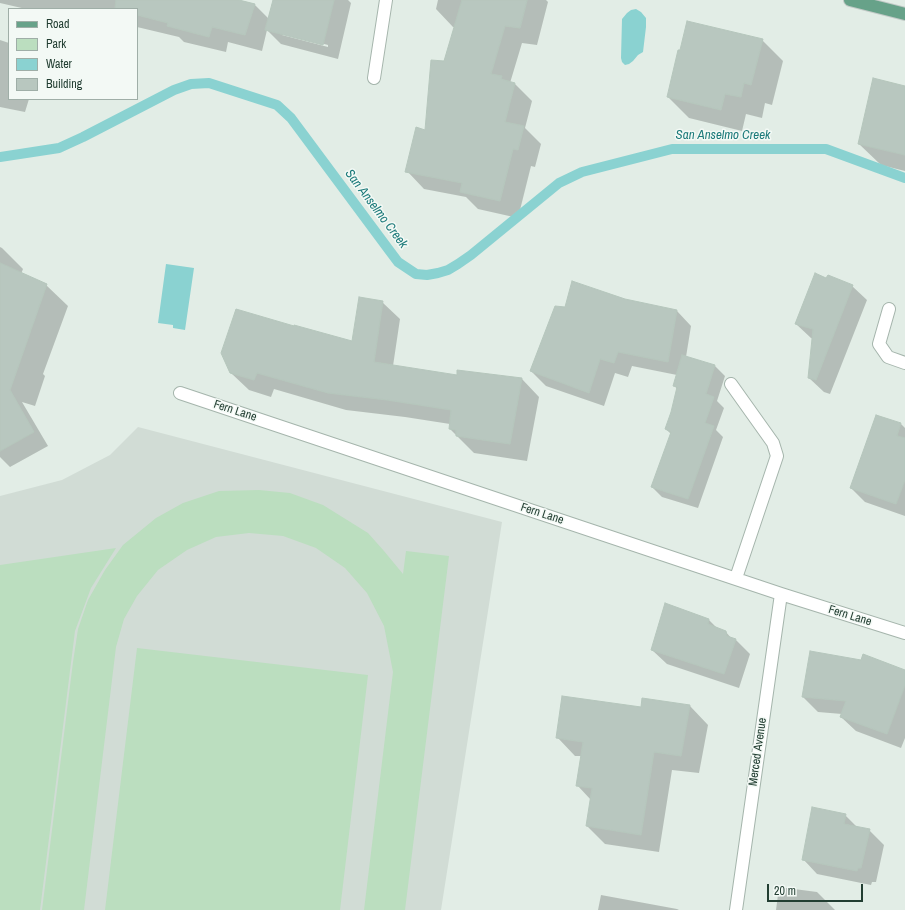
<!DOCTYPE html>
<style>
body{margin:0}
#map{position:relative;width:905px;height:910px;overflow:hidden;background:#e2ede6;font-family:"Archivo Narrow",sans-serif}
canvas{display:block}
.legend{position:absolute;left:8px;top:8px;width:130px;height:92px;box-sizing:border-box;background:#f3f9f5;border:1px solid #9faea7;margin:0;padding:5px 7px;list-style:none;font-size:12px;color:#223e32}
.legend li{display:flex;align-items:center;gap:8px;height:20px}
.legend b{width:20px;border:1px solid #9faea7}
.scale{position:absolute;left:767px;top:884px;width:96px;height:18px;box-sizing:border-box;border:2px solid #223e32;border-top:0;padding-left:5px;font-size:12px;line-height:14px;white-space:nowrap;color:#223e32;-webkit-text-stroke:3px #f3f9f5;paint-order:stroke}
</style>
<div id="map">
<canvas width="905" height="910"></canvas>
<ul class="legend">
<li><b style="height:5px;background:#67a289"></b>Road</li>
<li><b style="height:11px;background:#bbdebf"></b>Park</li>
<li><b style="height:11px;background:#8ad2d1"></b>Water</li>
<li><b style="height:11px;background:#b8c7bf"></b>Building</li>
</ul>
<div class="scale">20 m</div>
</div>
<script>
const c = document.querySelector('canvas').getContext('2d');
c.lineJoin = 'round';
function fill(path, color) { c.fillStyle = color; c.fill(path, 'evenodd'); }
const toPath = rows => new Path2D(rows.map(r => 'M' + r).join(''));
function stroke(path, color, width, dash) { c.strokeStyle = color; c.lineWidth = width; c.lineCap = dash ? 'butt' : 'round'; c.setLineDash(dash || []); c.stroke(path); }
function label(font, color, halo, rows, align = 'center') {
  c.font = font + ' "Archivo Narrow",sans-serif'; c.lineWidth = 3; c.setLineDash([]); c.textBaseline = 'middle'; c.strokeStyle = halo; c.fillStyle = color; for (const [text, x, y, turn = 0] of rows) {
    c.save(); c.translate(x, y); c.rotate((+turn || 0) * Math.PI / 180); c.textAlign = isNaN(turn) ? turn : align; if (halo) c.strokeText(text, 0, 0); c.fillText(text, 0, 0); c.restore();
  }
}
fill(toPath([
 [138,427,502,522,441,910,0,910,0,496,62,480,110,455]
]), '#d1dcd5');
fill(toPath([
 [259,490,290,493,323,505,368,533,384,551,403,574,406,551,449,556,405,910,364,910,393,672,384,626,367,593,345,568,316,548,283,536,249,533,216,537,187,550,158,570,137,596,124,619,116,647,84,910,42,910,73,662,78,629,88,600,105,570,123,545,156,518,183,503,219,491],
 [116,548,91,588,75,631,40,910,0,910,0,565],
 [137,648,368,675,340,910,105,910]
]), '#bbdebf');
fill(toPath([
 [636,9,641,12,646,18,646,27,643,52,638,55,633,61,629,64,625,65,622,62,621,58,622,19,627,13,631,10],
 [166,264,194,268,185,330,173,328,173,325,158,323]
]), '#8ad2d1');
fill(toPath([
 [0,0,238,0,254,4,269,19,274,0,348,0,351,3,338,59,281,44,267,30,262,51,228,42,226,52,184,42,179,37,137,27,137,9,26,9,0,3],
 [282,33,328,45,328,47,282,35],
 [438,0,546,0,548,2,537,45,522,43,510,83,515,84,532,101,525,128,541,144,535,167,531,166,518,218,478,209,466,197,424,189,407,171,426,131,455,27,453,27,436,9],
 [0,40,9,43,9,99,29,99,25,112,0,107],
 [762,40,783,61,772,105,765,103,762,118,746,114,742,131,689,118,668,97],
 [905,87,905,171,881,165,859,144],
 [0,247,2,248,23,269,21,274,46,285,68,306,43,374,45,376,35,406,22,402,48,446,10,467,0,457],
 [827,279,852,286,867,300,830,394,824,392,809,378,813,339,811,338,796,324],
 [625,300,677,311,691,326,686,357,715,366,725,376,717,401,724,408,716,430,723,437,698,508,662,497,652,487,671,434,666,429,672,412,677,389,674,385,677,375,632,366,628,377,615,373,604,406,546,386,531,371,566,308],
 [382,302,400,319,393,366,457,376,458,372,522,379,539,397,527,461,474,453,450,429,450,424,405,417,346,410,274,389,271,397,249,390,231,373,353,342],
 [876,416,901,424,905,428,905,516,865,502,851,488],
 [666,605,709,620,718,629,725,631,732,639,736,640,750,654,739,688,667,664,652,650],
 [811,652,905,671,905,738,901,748,856,731,841,717,842,714,818,712,803,697],
 [643,699,690,706,708,725,699,773,672,770,659,852,605,844,587,826,591,800,577,785,581,756,575,756,557,737,641,708],
 [845,815,858,828,869,830,884,845,876,882,872,882,871,885,817,874,803,859],
 [779,887,817,892,835,910,776,910],
 [601,895,677,909,679,910,598,910]
]), '#0003');
stroke(toPath([
 [0,157,59,148,83,137,174,90,191,84,209,83,277,105,291,118,389,250,398,262,416,274,427,275,438,273,448,270,458,264,471,255,559,183,582,172,672,149,826,149,905,178]
]), '#8ad2d1', 10);
const building = toPath([
 [116,0,239,0,255,4,245,35,212,27,209,37,167,26,168,23,137,15,137,9,115,9,116,0],
 [273,0,334,0,323,45,265,30,273,0],
 [462,0,527,0,520,28,505,26,491,74,502,76,501,79,515,83,505,122,524,126,518,150,513,149,500,201,460,192,462,183,405,172,416,127,425,130,431,60,444,61,462,0],
 [687,21,763,39,751,85,744,83,741,97,725,94,721,110,667,97,678,50,680,50,687,21],
 [873,78,905,86,905,155,858,144,873,78],
 [0,263,47,284,10,390,34,432,0,451,0,263],
 [815,273,826,278,828,275,853,285,816,380,808,378,813,329,795,324,815,273],
 [572,281,625,299,677,310,668,362,618,352,614,363,600,359,589,393,530,371,555,306,565,307,572,281],
 [359,297,383,301,374,362,457,375,457,370,522,378,510,444,456,436,456,430,449,429,451,410,387,400,328,393,257,373,254,380,230,373,221,353,236,309,294,326,294,325,352,341,359,297],
 [682,355,715,365,706,394,714,397,705,423,714,426,688,499,651,487,671,432,665,429,671,412,677,387,673,386,682,355],
 [876,415,901,423,897,436,905,438,905,480,896,504,850,488,876,415],
 [665,603,709,619,708,624,726,631,727,636,736,639,724,674,651,650,665,603],
 [810,651,861,660,863,654,905,670,905,685,887,734,840,717,846,701,802,697,810,651],
 [562,696,641,707,642,698,690,705,681,756,654,752,641,835,586,826,592,788,576,786,583,742,556,738,562,696],
 [812,807,846,814,844,824,870,829,861,868,858,868,857,871,802,860,812,807]
]);
fill(building, '#b8c7bf');
stroke(building, '#b5c6bc', 1);
const minor = toPath([
 [374,78,386,0],
 [889,309,879,344,888,357,905,363],
 [731,384,773,443,777,456,736,578],
 [180,393,781,594,905,633],
 [736,910,781,594]
]);
const major = toPath([
 [850,0,905,14]
]);
stroke(minor, '#a5b5ac', 14);
stroke(major, '#c1c9c6', 14);
stroke(minor, '#fff', 12);
stroke(major, '#67a289', 12);
label('12px', '#223e32', '#f3f9f5', [
 ["Fern Lane",235,411,18],
 ["Fern Lane",542,514,18],
 ["Fern Lane",850,616,17],
 ["Merced Avenue",758,752,-82]
]);
label('italic 13px', '#1c7a7a', '#f3f9f5', [
 ["San Anselmo Creek",723,136],
 ["San Anselmo Creek",376,209,53]
]);
</script>
